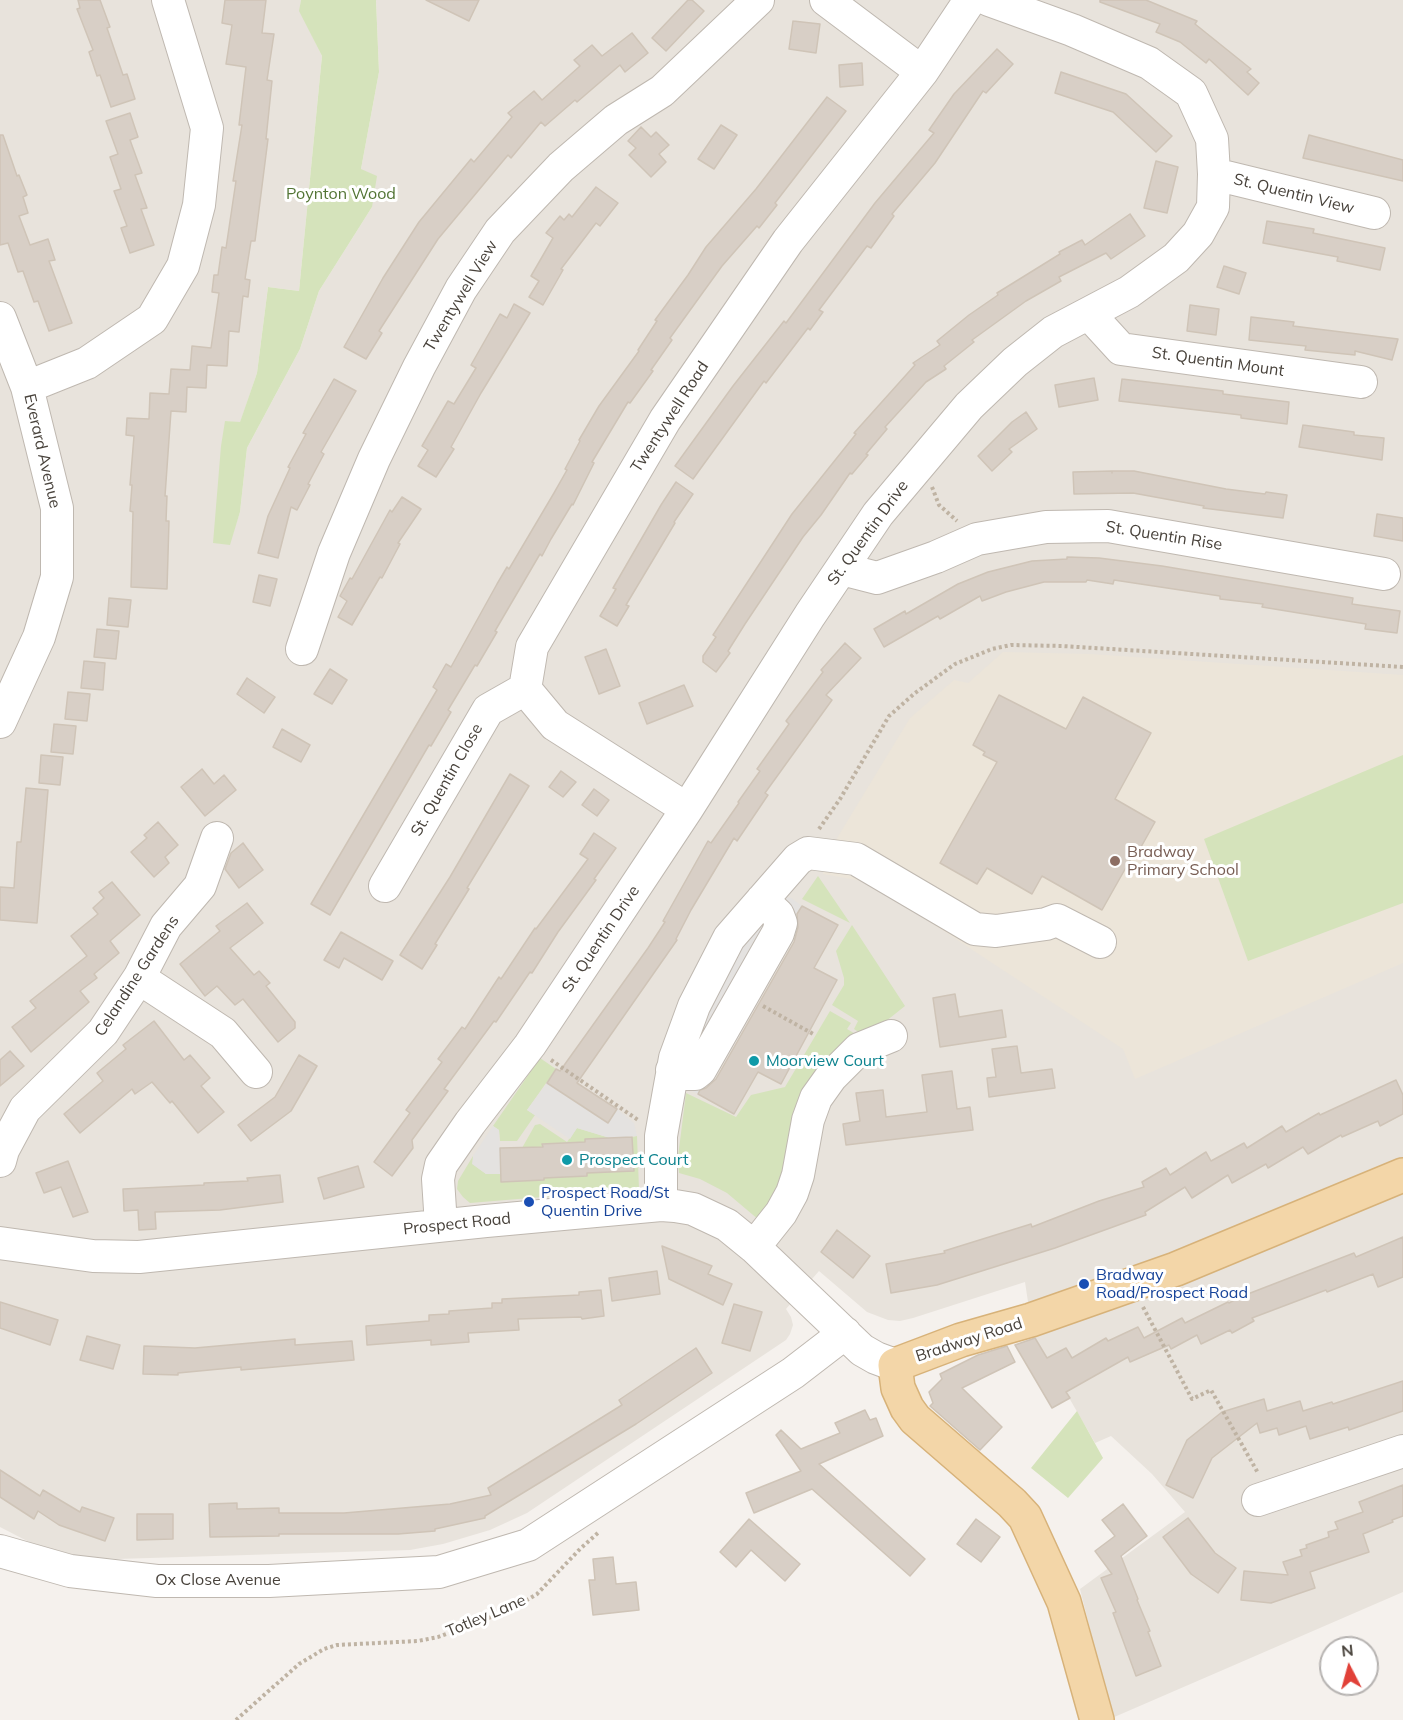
<!DOCTYPE html>
<style>
body{margin:0}
#map{position:relative;width:1403px;height:1720px;overflow:hidden;background:#f5f1ed;font-family:Mulish,sans-serif}
canvas{display:block}
.north{position:absolute;left:1319px;top:1636px;width:60px;height:60px;box-sizing:border-box;background:#fff;border:2px solid #b6b3b1;border-radius:50%;rotate:354deg;font-size:16px;font-weight:700;line-height:24px;text-align:center;color:#48423b}
.north::after{content:'';display:block;margin:auto;width:21px;height:27px;background:#e14138;clip-path:polygon(50% 0,100% 100%,50% 72%,0 100%)}
</style>
<div id="map">
<canvas width="1403" height="1720"></canvas>
<div class="north">N</div>
</div>
<script>
const c = document.querySelector('canvas').getContext('2d');
c.lineJoin = 'round';
function fill(path, color) { c.fillStyle = color; c.fill(path, 'evenodd'); }
const toPath = rows => new Path2D(rows.map(r => 'M' + r).join(''));
function stroke(path, color, width, dash) { c.strokeStyle = color; c.lineWidth = width; c.lineCap = dash ? 'butt' : 'round'; c.setLineDash(dash || []); c.stroke(path); }
function label(font, color, halo, rows, align = 'center') {
  c.font = font + ' Mulish,sans-serif'; c.lineWidth = 6; c.setLineDash([]); c.textBaseline = 'middle'; c.strokeStyle = halo; c.fillStyle = color; for (const [text, x, y, turn = 0] of rows) {
    c.save(); c.translate(x, y); c.rotate((+turn || 0) * Math.PI / 180); c.textAlign = isNaN(turn) ? turn : align; if (halo) c.strokeText(text, 0, 0); c.fillText(text, 0, 0); c.restore();
  }
}
fill(toPath([
 [0,0,301,0,300,11,322,56,299,291,268,287,257,373,240,423,225,421,229,545,240,512,247,448,300,349,319,291,372,207,361,169,379,72,376,0,1403,0,1403,1592,1112,1718,1080,1589,1185,1512,1152,1474,1111,1436,1095,1443,1033,1335,1025,1282,913,1318,900,1321,888,1320,867,1312,819,1271,786,1309,791,1317,793,1325,790,1334,786,1340,527,1513,490,1530,443,1544,410,1550,117,1559,71,1556,33,1544,0,1527]
]), '#e8e3dc');
fill(toPath([
 [1003,652,1089,654,1403,675,1403,963,1135,1079,1123,1049,898,901,862,881,823,874,831,848,910,718,954,680,968,683]
]), '#ece5d9');
fill(toPath([
 [301,0,376,0,379,72,361,169,377,176,372,207,319,291,300,349,247,448,240,512,230,545,213,543,221,446,225,421,240,422,257,373,268,287,299,291,322,56,299,11],
 [1403,755,1403,903,1248,961,1204,839],
 [818,876,850,923,802,899],
 [852,925,905,1006,866,1037,854,1029,858,1021,832,1005,844,985,844,978,836,951],
 [830,1011,851,1023,847,1029,864,1039,784,1182,759,1220,727,1193,700,1179,679,1173,678,1157,686,1093,736,1117,751,1095,785,1087],
 [540,1058,556,1069,527,1110,535,1115,517,1141,500,1141,499,1130,493,1126],
 [540,1124,567,1142,577,1128,610,1138,585,1139,585,1142,543,1144,543,1147,522,1148,535,1125],
 [637,1136,639,1189,470,1203,463,1197,457,1189,458,1181,473,1156,473,1164,486,1174,501,1174,502,1182,544,1180,544,1178,587,1173,633,1171,632,1137],
 [1077,1411,1103,1458,1068,1498,1031,1468]
]), '#d5e3bb');
fill(toPath([
 [786,897,791,898,802,906,776,952,783,956,731,1051,723,1048,698,1094,686,1088,706,1019,727,974,748,938,782,899],
 [547,1083,608,1123,617,1109,634,1123,637,1136,610,1138,577,1128,570,1139,527,1110],
 [493,1126,499,1130,501,1174,486,1174,472,1164,473,1156]
]), '#e4e2e0');
const building = toPath([
 [78,0,100,0,110,27,107,28,123,75,127,74,135,99,111,107,100,75,97,76,89,52,93,50,77,9,80,8,78,0],
 [225,0,266,0,262,33,274,34,267,80,272,81,266,139,268,139,255,241,251,241,245,279,250,280,248,297,243,296,239,332,229,331,227,366,207,365,206,388,187,387,186,412,171,411,165,496,167,496,166,521,169,521,167,589,131,587,133,512,130,511,132,485,130,485,134,436,126,435,127,418,149,419,150,393,169,394,171,369,190,370,192,346,211,348,219,293,212,292,214,275,218,275,222,247,226,248,236,181,233,181,242,125,239,125,246,67,226,64,232,25,222,23,225,0],
 [426,0,479,0,469,21,426,0],
 [688,0,692,0,704,11,666,51,652,38,688,0],
 [1100,0,1146,0,1197,21,1195,24,1251,69,1247,72,1259,83,1248,95,1209,59,1206,63,1180,42,1156,32,1160,24,1100,2,1100,0],
 [793,21,820,24,816,53,789,49,793,21],
 [632,33,648,53,625,72,620,65,577,102,575,100,545,126,541,122,511,158,508,155,438,239,379,331,382,333,366,359,344,347,383,278,419,222,471,159,474,162,512,117,508,113,534,91,542,100,580,66,574,60,592,45,602,56,632,33],
 [997,49,1013,64,986,93,983,91,935,163,892,214,894,216,871,248,867,246,819,310,823,312,810,330,808,328,766,383,764,381,693,479,675,466,733,386,784,321,786,323,875,203,934,133,929,130,954,94,997,49],
 [862,63,863,85,840,87,839,65,862,63],
 [1061,72,1126,94,1172,136,1156,152,1113,112,1055,93,1061,72],
 [827,97,846,111,775,203,777,205,759,228,757,226,722,266,670,338,672,340,651,370,653,371,630,403,628,402,592,462,594,463,573,505,572,504,551,539,542,556,540,554,495,631,497,632,477,666,475,665,448,710,451,712,431,746,429,745,397,800,330,915,311,904,437,690,433,687,446,664,451,667,497,584,507,567,509,569,554,493,567,470,565,469,580,441,579,440,599,406,639,351,638,350,657,321,655,320,688,275,706,247,756,189,827,97],
 [130,113,138,137,130,140,142,173,135,175,147,208,141,209,154,245,130,253,121,228,127,226,114,191,121,189,110,157,118,154,106,121,130,113],
 [721,125,737,135,714,169,698,159,721,125],
 [641,127,651,137,656,132,669,145,659,154,666,162,651,177,629,155,636,148,628,141,641,127],
 [0,135,3,135,17,176,19,175,27,195,23,197,28,213,19,216,30,245,48,239,55,260,49,261,72,323,49,331,38,301,34,302,23,271,18,272,8,243,0,245,0,135],
 [1309,135,1403,160,1403,181,1303,158,1309,135],
 [1156,161,1178,167,1167,213,1144,208,1156,161],
 [596,187,618,203,600,226,596,223,561,269,563,270,543,305,529,297,539,281,531,276,553,238,546,233,560,216,564,220,569,214,572,217,596,187],
 [1130,214,1145,236,1111,259,1106,253,1059,277,1061,281,1026,301,972,340,974,342,944,366,946,369,926,382,885,427,887,429,866,454,868,455,852,474,850,473,821,515,803,537,745,624,728,651,730,653,716,672,703,662,703,656,716,637,713,635,792,514,856,434,854,433,915,365,913,363,940,345,937,341,969,315,998,295,997,293,1060,254,1059,252,1082,240,1085,245,1130,214],
 [1267,221,1314,229,1313,233,1385,248,1380,270,1337,261,1338,257,1263,243,1267,221],
 [1224,266,1246,273,1239,294,1217,287,1224,266],
 [514,304,530,313,481,393,451,447,454,449,436,477,418,466,428,450,422,446,448,401,454,404,476,368,471,365,500,314,507,318,514,304],
 [1190,305,1219,309,1216,335,1187,331,1190,305],
 [1251,317,1294,322,1293,326,1398,339,1392,360,1355,351,1355,355,1305,350,1306,346,1249,340,1251,317],
 [1094,378,1098,400,1059,407,1055,385,1094,378],
 [334,379,356,391,321,452,324,454,308,484,310,485,297,510,291,507,278,558,258,553,268,516,290,468,288,467,306,434,303,433,334,379],
 [1122,379,1223,391,1223,394,1289,402,1287,424,1241,418,1241,415,1119,401,1122,379],
 [1026,412,1037,429,1009,449,1012,452,992,471,978,456,1012,422,1026,412],
 [1303,425,1354,432,1354,435,1384,438,1382,460,1299,447,1303,425],
 [1112,471,1134,471,1226,489,1265,494,1266,492,1287,495,1283,518,1203,508,1204,506,1133,493,1074,494,1073,472,1112,471,1112,473,1112,471],
 [676,482,693,494,674,522,675,523,626,605,629,606,617,626,600,616,616,589,613,588,661,505,676,482],
 [402,497,421,509,398,543,400,544,382,578,380,577,352,625,338,617,347,601,340,596,350,578,352,579,390,510,392,512,402,497],
 [1377,514,1403,518,1403,541,1374,536,1377,514],
 [1067,557,1099,558,1162,566,1353,598,1352,604,1400,611,1397,633,1365,629,1366,624,1262,607,1263,604,1220,599,1220,596,1114,580,1113,584,1087,580,1086,582,1044,582,1006,592,982,601,980,596,940,619,938,616,884,647,874,629,905,611,906,614,958,584,988,572,1032,561,1067,559,1067,557],
 [259,575,277,579,270,606,253,602,259,575],
 [109,598,131,600,128,627,107,625,109,598],
 [97,629,119,631,116,659,94,657,97,629],
 [845,643,861,658,826,695,832,700,765,793,768,795,737,841,734,838,691,910,676,939,677,940,577,1083,617,1109,608,1123,547,1083,556,1069,560,1071,648,948,665,922,663,921,708,841,711,843,739,803,738,802,760,771,757,769,789,724,786,721,823,672,821,670,845,643],
 [606,649,620,686,599,694,585,657,606,649],
 [84,661,105,663,103,690,81,688,84,661],
 [330,669,347,680,332,704,314,694,330,669],
 [247,678,275,697,264,713,237,694,247,678],
 [684,685,693,706,647,724,639,703,684,685],
 [68,692,90,694,87,721,65,719,68,692],
 [999,695,1066,729,1083,697,1151,733,1115,799,1155,822,1136,856,1133,855,1102,910,1042,876,1032,894,987,868,977,884,940,863,997,762,983,755,985,752,973,745,999,695],
 [54,724,76,726,73,754,51,752,54,724],
 [282,729,310,745,301,762,273,747,282,729],
 [41,755,63,757,60,785,39,783,41,755],
 [202,769,214,784,224,775,236,790,205,816,181,787,202,769],
 [561,771,576,782,563,797,549,787,561,771],
 [510,774,529,786,467,888,469,889,435,944,437,945,422,969,400,955,450,877,510,774],
 [26,788,48,790,37,923,0,920,0,887,14,888,17,842,21,842,26,788],
 [594,789,609,800,597,816,582,805,594,789],
 [158,822,178,845,165,857,169,863,154,877,131,852,147,838,144,835,158,822],
 [594,833,616,848,594,879,596,880,558,932,532,973,530,972,496,1022,494,1021,444,1089,448,1091,412,1140,413,1148,392,1176,374,1162,410,1113,406,1110,442,1062,438,1059,462,1027,465,1029,499,977,501,979,535,928,536,929,588,859,580,854,594,833],
 [243,843,263,870,239,888,225,869,231,853,243,843],
 [112,882,140,915,110,941,119,953,94,974,97,978,80,991,89,1002,31,1052,12,1027,36,1008,30,1001,87,956,71,936,98,914,93,908,104,898,99,892,112,882],
 [247,903,263,923,230,948,254,975,259,971,270,983,266,986,295,1022,295,1028,278,1042,243,999,235,1005,217,986,205,996,180,964,220,931,216,926,247,903],
 [802,906,838,925,814,968,837,980,781,1084,758,1072,734,1114,698,1094,700,1090,706,1088,716,1079,794,942,798,927,797,914,802,906],
 [341,932,393,961,382,980,344,958,339,968,324,960,341,932],
 [955,994,959,1017,1002,1010,1006,1037,940,1047,933,998,955,994],
 [154,1021,184,1060,190,1055,210,1078,201,1086,224,1112,198,1133,172,1101,170,1103,152,1082,135,1094,132,1089,80,1133,64,1114,103,1081,97,1073,126,1049,123,1045,154,1021],
 [1017,1046,1021,1073,1052,1069,1055,1088,989,1097,987,1078,996,1077,992,1049,1017,1046],
 [10,1051,24,1066,0,1086,0,1060,10,1051],
 [299,1055,317,1066,291,1111,251,1141,238,1125,275,1097,299,1055],
 [952,1071,957,1109,970,1107,973,1130,846,1145,843,1124,860,1121,856,1093,883,1090,886,1117,927,1112,922,1075,952,1071],
 [1396,1080,1403,1095,1403,1114,1380,1126,1378,1121,1342,1137,1341,1135,1308,1154,1303,1147,1268,1168,1266,1164,1232,1183,1228,1175,1192,1198,1185,1187,1145,1212,1146,1215,1055,1248,937,1285,891,1293,886,1264,945,1253,944,1251,1031,1224,1032,1227,1099,1201,1144,1187,1142,1182,1166,1168,1170,1175,1206,1152,1211,1161,1244,1143,1247,1148,1282,1126,1286,1132,1319,1113,1320,1115,1396,1080],
 [632,1137,634,1171,587,1173,587,1176,544,1178,544,1180,501,1182,500,1148,543,1147,542,1144,585,1142,585,1139,632,1137],
 [68,1161,88,1212,73,1217,61,1187,44,1193,36,1173,68,1161],
 [358,1166,364,1187,324,1199,318,1178,358,1166],
 [280,1175,283,1202,220,1210,155,1212,156,1229,139,1230,138,1210,124,1211,123,1189,204,1185,204,1183,248,1181,247,1178,280,1175],
 [837,1230,870,1256,853,1278,821,1252,837,1230],
 [1403,1237,1403,1277,1378,1287,1373,1274,1327,1292,1326,1290,1252,1318,1254,1321,1232,1333,1230,1330,1201,1344,1197,1335,1171,1349,1169,1345,1130,1362,1128,1357,1066,1392,1070,1398,1052,1408,1015,1345,1035,1338,1047,1358,1066,1348,1072,1358,1106,1338,1108,1341,1138,1327,1144,1338,1182,1318,1185,1323,1228,1302,1229,1303,1240,1297,1354,1253,1356,1257,1403,1237],
 [662,1246,712,1266,708,1274,732,1284,723,1305,669,1279,662,1246],
 [657,1271,660,1294,612,1301,609,1278,657,1271],
 [601,1290,604,1316,582,1319,581,1317,518,1319,519,1330,468,1333,469,1342,431,1345,431,1340,367,1345,366,1326,429,1321,429,1315,449,1314,449,1311,492,1308,492,1303,502,1303,502,1299,579,1295,579,1292,601,1290],
 [0,1302,58,1320,50,1345,0,1328,0,1302],
 [734,1304,762,1312,750,1351,722,1343,734,1304],
 [87,1336,120,1345,113,1369,80,1360,87,1336],
 [295,1339,295,1345,352,1341,354,1360,241,1370,241,1367,178,1373,178,1375,143,1374,144,1346,195,1348,295,1339],
 [1007,1346,1015,1362,962,1388,1002,1427,980,1450,930,1406,933,1403,929,1392,942,1379,940,1374,978,1355,1007,1346],
 [696,1348,712,1373,636,1424,485,1516,485,1518,435,1529,435,1531,398,1534,279,1534,279,1536,210,1537,209,1504,237,1503,237,1509,279,1508,279,1513,344,1513,450,1504,491,1495,488,1488,622,1405,619,1400,696,1348],
 [1403,1381,1403,1411,1349,1430,1348,1427,1310,1439,1306,1426,1279,1435,1277,1428,1260,1433,1257,1423,1212,1458,1193,1498,1166,1485,1187,1440,1222,1412,1264,1399,1267,1411,1300,1401,1303,1411,1332,1402,1333,1404,1403,1381],
 [865,1410,870,1420,876,1418,883,1436,819,1464,925,1559,910,1576,812,1489,754,1513,746,1493,801,1471,776,1435,781,1430,801,1449,840,1433,835,1423,865,1410],
 [0,1470,40,1496,43,1490,80,1512,82,1507,114,1518,105,1541,59,1525,38,1511,34,1519,0,1497,0,1470],
 [1403,1485,1403,1516,1392,1520,1393,1522,1363,1534,1369,1552,1310,1572,1315,1588,1271,1603,1241,1600,1244,1571,1288,1575,1283,1562,1302,1556,1300,1550,1307,1548,1306,1545,1329,1537,1328,1532,1338,1529,1335,1522,1363,1512,1359,1502,1403,1485],
 [1123,1504,1147,1536,1121,1556,1138,1599,1137,1600,1150,1631,1148,1632,1161,1666,1136,1676,1113,1613,1116,1612,1101,1578,1112,1574,1095,1551,1115,1536,1102,1520,1123,1504],
 [137,1514,173,1514,173,1539,137,1540,137,1514],
 [1188,1518,1215,1553,1236,1568,1218,1593,1191,1574,1163,1537,1188,1518],
 [749,1519,800,1564,785,1581,751,1550,736,1567,720,1552,749,1519],
 [976,1519,1000,1537,981,1562,957,1544,976,1519],
 [613,1557,616,1584,636,1582,639,1610,593,1615,589,1580,595,1580,593,1559,613,1557]
]);
fill(building, '#d8cfc6');
stroke(building, '#cfc4b7', 1.5);
const minor = toPath([
 [826,0,922,72],
 [1214,174,1374,213],
 [1089,314,1121,349,1361,382],
 [0,318,27,387,57,508,57,577,39,637,0,722],
 [27,387,87,363,152,319,183,266,199,205,207,128,168,0],
 [842,569,877,578,936,557,977,539,1046,527,1108,526,1384,574],
 [302,649,334,553,374,459,419,367,461,289,500,231,561,167,616,120,662,91,758,0],
 [687,809,555,725,525,689,532,647,665,420,788,241,922,72,970,0],
 [385,886,488,710,525,689],
 [139,978,223,1033,256,1072],
 [672,1070,687,1074,695,1074,700,1070,778,933,781,923,778,915,762,900],
 [0,1161,3,1150,25,1109,103,1032,139,978,166,926,200,886,217,838],
 [661,1205,661,1136,669,1091,675,1058,694,1006,729,938,798,859,808,853,856,859,975,929,996,931,1046,924,1057,920,1100,942],
 [441,1225,438,1179,441,1165,470,1123,530,1045,590,955,687,809,810,615,878,514,969,406,1015,362,1053,332,1129,292,1176,258,1198,234,1213,207,1214,174,1212,139,1191,93,1149,63,1072,30,989,0],
 [0,1243,93,1256,139,1257,486,1221,661,1205,675,1206,693,1209,727,1225,754,1247,862,1350,876,1358,895,1365],
 [754,1247,781,1213,792,1193,798,1175,808,1120,816,1098,831,1077,859,1049,891,1036],
 [1258,1500,1403,1451],
 [0,1551,70,1571,157,1581,269,1581,439,1572,528,1545,793,1373,845,1333]
]);
const major = toPath([
 [1097,1720,1064,1602,1025,1517,1012,1503,915,1419,907,1408,898,1388,895,1365,961,1340,1031,1320,1176,1269,1403,1175]
]);
stroke(minor, '#bfb8b0', 34);
stroke(major, '#d7b279', 36);
stroke(toPath([
 [932,487,939,505,957,521],
 [819,829,840,799,889,716,915,693,955,664,992,649,1011,645,1062,646,1403,667],
 [763,1006,815,1035],
 [551,1060,638,1120],
 [1143,1307,1192,1399,1211,1390,1258,1473],
 [236,1720,299,1664,324,1649,337,1645,418,1641,438,1637,512,1609,537,1594,580,1549,599,1532]
]), '#bfb3a3', 4, [3, 3]);
stroke(minor, '#fff', 32);
stroke(major, '#f3d6a8', 33);
for (const [x, y, r, color] of [
 [1115,861,6,"#8d6e63"],
 [754,1061,6,"#0f9aa8"],
 [567,1160,6,"#0f9aa8"],
 [529,1202,6,"#1a4fb4"],
 [1084,1284,6,"#1a4fb4"]
]) { const dot = new Path2D(); dot.arc(x, y, r, 0, 2 * Math.PI); c.fillStyle = color; c.fill(dot); stroke(dot, '#fff', 2); }
label('16px', '#527434', '#fff', [
 ["Poynton Wood",341,194]
]);
label('16px', '#48423b', '#fff', [
 ["St. Quentin View",1294,194,14],
 ["Twentywell View",461,296,-59],
 ["St. Quentin Mount",1218,362,8],
 ["Twentywell Road",670,417,-57],
 ["Everard Avenue",42,451,77],
 ["St. Quentin Drive",868,533,-54],
 ["St. Quentin Rise",1164,536,9],
 ["St. Quentin Close",447,780,-60],
 ["St. Quentin Drive",601,939,-56],
 ["Celandine Gardens",137,976,-57],
 ["Prospect Road",457,1224,-6],
 ["Bradway Road",969,1340,-18],
 ["Ox Close Avenue",218,1580],
 ["Totley Lane",486,1616,-23]
]);
label('16px', '#785e54', '#fff', [
 ["Bradway",1127,852],
 ["Primary School",1127,870]
], 'left');
label('16px', '#0d838f', '#fff', [
 ["Moorview Court",766,1061],
 ["Prospect Court",579,1160]
], 'left');
label('16px', '#164399', '#fff', [
 ["Prospect Road/St",541,1193],
 ["Quentin Drive",541,1211],
 ["Bradway",1096,1275],
 ["Road/Prospect Road",1096,1293]
], 'left');
</script>
